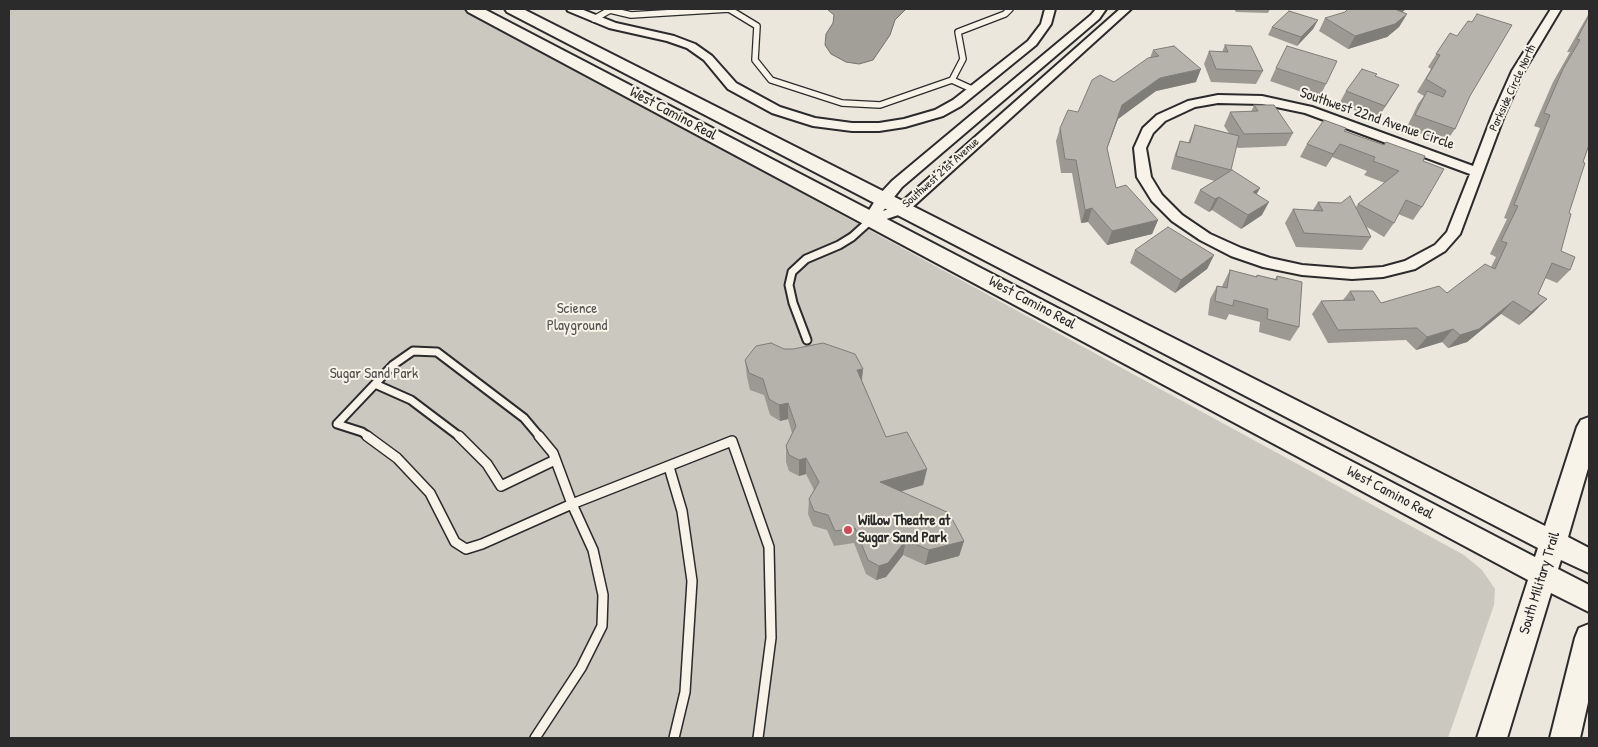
<!DOCTYPE html>
<style>
body{margin:0}
#map{position:relative;width:1598px;height:747px;overflow:hidden;background:#ebe7dd;font-family:"Patrick Hand",sans-serif}
canvas{display:block}
.frame{position:absolute;inset:0;border:10px solid #2b2b2b;pointer-events:none}
</style>
<div id="map">
<canvas width="1598" height="747"></canvas>
<div class="frame"></div>
</div>
<script>
const c = document.querySelector('canvas').getContext('2d');
c.lineJoin = 'round';
function fill(path, color) { c.fillStyle = color; c.fill(path, 'evenodd'); }
const toPath = rows => new Path2D(rows.map(r => 'M' + r).join(''));
function stroke(path, color, width, dash) { c.strokeStyle = color; c.lineWidth = width; c.lineCap = dash ? 'butt' : 'round'; c.setLineDash(dash || []); c.stroke(path); }
function label(font, color, halo, rows, align = 'center') {
  c.font = font + ' "Patrick Hand",sans-serif'; c.lineWidth = 4; c.setLineDash([]); c.textBaseline = 'middle'; c.strokeStyle = halo; c.fillStyle = color; for (const [text, x, y, turn = 0] of rows) {
    c.save(); c.translate(x, y); c.rotate((+turn || 0) * Math.PI / 180); c.textAlign = isNaN(turn) ? turn : align; if (halo) c.strokeText(text, 0, 0); c.fillText(text, 0, 0); c.restore();
  }
}
fill(toPath([
 [9,9,465,9,1464,555,1482,570,1495,589,1494,605,1448,738,9,738]
]), '#cbc8bf');
const water = toPath([
 [827,9,906,9,895,20,890,35,873,60,859,64,846,62,831,54,825,45,826,34,833,23,834,15,827,9]
]);
fill(water, '#a29f98');
stroke(water, '#72716c', 1);
const laneFar2 = toPath([
 [594,19,610,10,631,15,729,9,757,26,755,60,771,80,842,103,880,105,952,80],
 [974,90,952,80,963,59,958,32,1005,14,1010,9]
]);
const laneFar1 = toPath([
 [807,340,793,303,789,285,792,272,806,259,839,245,852,237,872,219],
 [375,384,411,400,460,437],
 [369,437,362,432,337,424,393,365,413,351,437,352,524,418,540,437]
]);
const lane = toPath([
 [367,436,397,458,430,493,455,542,466,549,482,544,572,504],
 [459,436,487,464,501,486,555,460],
 [539,436,553,453,572,504],
 [669,467,682,511,692,581,685,692,674,738],
 [572,504,732,441,769,547,771,638,758,738],
 [535,738,581,668,602,626,603,595,593,550,572,504]
]);
const street = toPath([
 [567,9,581,9,616,23,674,36,695,44,712,56,736,83,780,107,815,118,852,123,879,123,904,119,935,110,953,100,1028,41,1041,24,1045,9,1055,9,1051,24,1036,45,961,106,943,116,905,127,879,131,852,131,813,126,772,113,728,89,704,60,687,48,667,41,609,28,568,11,567,9],
 [1096,9,1106,9,1099,19,902,187,883,211,897,206,1120,9,1131,9,907,212,872,224,867,222,865,219,870,215,868,212,878,196,892,181,1091,15,1096,9],
 [1551,9,1561,9,1524,71,1504,116,1460,234,1445,251,1415,269,1383,277,1352,279,1302,275,1263,267,1231,256,1200,240,1172,221,1152,201,1137,177,1134,148,1143,128,1157,115,1188,101,1218,95,1262,96,1312,107,1473,166,1492,116,1512,71,1551,9],
 [1218,103,1262,104,1305,113,1470,174,1447,232,1435,245,1405,261,1383,267,1352,269,1302,265,1270,258,1241,248,1210,234,1182,215,1162,195,1151,177,1146,148,1153,133,1165,121,1195,107,1218,103]
]);
const secondary = toPath([
 [466,9,484,9,1535,557,1538,548,507,12,505,9,523,9,1545,526,1577,427,1581,420,1589,417,1589,465,1568,537,1589,548,1589,573,1561,560,1558,569,1589,585,1589,612,1551,593,1507,738,1477,738,1528,580,468,12,466,9],
 [1589,624,1589,698,1580,738,1550,738,1575,638,1579,628,1589,624]
]);
stroke(laneFar2, '#2b2b2b', 8);
stroke(laneFar1, '#2b2b2b', 11);
stroke(lane, '#2b2b2b', 12);
stroke(street, '#2b2b2b', 4);
stroke(secondary, '#2b2b2b', 4);
stroke(laneFar2, '#f7f3e8', 5.5);
stroke(laneFar1, '#f7f3e8', 7);
stroke(lane, '#f7f3e8', 9);
fill(street, '#f7f3e8');
fill(secondary, '#f7f3e8');
fill(toPath([
 [1234,9,1270,9,1268,13,1236,12],
 [1406,9,1402,12,1407,14,1399,27,1387,37,1348,49,1319,31,1325,18],
 [1589,13,1589,145,1583,162,1569,213,1561,251,1570,270,1557,283,1545,278,1538,294,1534,312,1519,325,1501,314,1467,342,1448,348,1442,342,1416,350,1406,340,1328,343,1312,314,1321,301,1343,300,1350,291,1381,303,1447,293,1491,267,1496,257,1490,254,1507,219,1504,218,1540,128,1534,126,1553,82,1570,52,1567,52],
 [1318,20,1313,29,1297,46,1268,35,1272,27],
 [1450,33,1470,96,1455,129,1446,142,1406,129,1418,104,1424,96,1417,92,1431,69,1428,67],
 [1225,45,1263,71,1256,84,1211,82,1204,64,1209,51,1222,52],
 [1153,50,1196,82,1156,91,1118,119,1107,149,1116,188,1158,220,1152,234,1107,245,1088,222,1081,223,1072,173,1061,173,1056,141,1060,128,1114,82,1150,58],
 [1276,68,1326,84,1319,98,1270,81],
 [1375,77,1399,85,1377,119,1339,104,1346,91],
 [1254,105,1293,133,1286,146,1238,148,1236,146,1230,172,1257,194,1262,215,1241,229,1212,210,1209,212,1194,203,1200,190,1215,181,1171,169,1175,154,1180,141,1188,143,1195,125,1229,133,1224,126,1230,112,1251,112],
 [1345,131,1423,161,1422,207,1413,220,1398,214,1394,223,1384,237,1367,227,1371,237,1362,250,1296,247,1285,223,1293,209,1313,210,1318,202,1356,207,1358,204,1385,183,1364,175,1367,171,1332,157,1326,167,1300,157,1307,144],
 [1135,250,1214,255,1207,269,1175,293,1130,263],
 [1230,270,1256,277,1257,275,1275,279,1277,276,1299,327,1290,341,1259,332,1260,322,1229,314,1226,320,1208,315,1210,299,1217,286,1222,287,1223,284],
 [784,349,863,369,862,381,886,437,927,469,923,485,901,491,964,541,959,556,925,565,903,555,886,577,876,580,866,574,854,543,834,546,827,530,813,526,808,514,809,499,814,490,806,474,799,476,789,471,786,462,786,446,792,433,788,419,780,421,770,415,764,395,750,390,747,377,745,360]
]), '#9c9993');
fill(toPath([
 [1398,9,1406,9,1390,23,1397,10],
 [1407,14,1399,27,1387,37,1348,49,1355,36],
 [1318,20,1313,29,1297,46,1301,37],
 [1201,69,1196,82,1156,91,1118,119,1102,162,1122,105,1160,78],
 [1399,85,1391,98,1377,119,1385,106],
 [1340,144,1332,157,1326,167,1333,154],
 [1260,188,1253,201,1253,192],
 [1219,197,1212,210,1209,212,1215,199],
 [1269,202,1262,215,1241,229,1248,215],
 [1092,208,1088,222,1081,223,1085,210],
 [1158,220,1152,234,1107,245,1112,231],
 [1214,255,1207,269,1175,293,1181,280],
 [1547,299,1534,312,1519,325,1531,312],
 [1513,301,1501,314,1467,342,1448,348,1460,335],
 [1453,329,1442,342,1416,350,1427,337],
 [863,369,861,386,857,370],
 [788,403,788,419,780,421,779,405],
 [806,458,806,474,799,476,799,460],
 [927,469,923,485,878,498,880,482],
 [906,540,903,555,886,577,876,580,879,566],
 [964,541,959,556,925,565,929,550]
]), '#7f7d78');
const building = toPath([
 [1348,9,1398,9,1397,10,1407,14,1395,24,1355,36,1325,18,1345,12,1348,9],
 [1289,11,1318,20,1301,37,1272,27,1289,11],
 [1477,14,1512,25,1470,96,1455,129,1415,115,1427,91,1443,97,1446,91,1426,79,1440,55,1436,54,1450,33,1457,36,1468,21,1472,22,1477,14],
 [1589,16,1589,145,1583,162,1585,163,1569,213,1571,214,1561,251,1575,257,1570,270,1552,263,1538,294,1547,299,1531,312,1513,301,1479,329,1460,335,1453,329,1427,337,1417,328,1338,330,1321,301,1355,300,1350,291,1373,291,1381,303,1439,286,1447,293,1485,264,1495,269,1507,243,1501,241,1518,206,1514,205,1550,115,1544,113,1563,69,1580,40,1577,39,1589,16],
 [1225,45,1251,46,1263,71,1216,69,1209,51,1228,52,1225,45],
 [1174,46,1201,69,1160,78,1122,105,1107,148,1116,188,1126,185,1158,220,1112,231,1092,208,1085,210,1076,160,1065,159,1060,128,1068,110,1078,112,1092,80,1100,75,1114,82,1148,58,1159,56,1153,50,1174,46],
 [1287,46,1337,61,1326,84,1276,68,1287,46],
 [1362,69,1377,74,1375,76,1399,85,1385,106,1346,91,1362,69],
 [1254,105,1274,105,1293,133,1244,134,1230,112,1258,111,1254,105],
 [1324,120,1346,128,1344,131,1384,145,1386,142,1425,156,1423,161,1444,169,1422,207,1406,200,1394,223,1358,204,1399,171,1373,161,1375,157,1340,144,1333,154,1307,144,1324,120],
 [1195,125,1239,136,1231,170,1176,156,1180,141,1190,143,1195,125],
 [1232,170,1260,188,1253,192,1269,202,1248,215,1219,197,1215,199,1200,190,1232,170],
 [1350,196,1371,237,1304,233,1293,209,1323,211,1318,202,1341,203,1350,196],
 [1168,227,1214,255,1181,280,1135,250,1168,227],
 [1230,270,1257,277,1257,275,1277,280,1277,276,1302,282,1299,327,1267,319,1268,309,1234,300,1233,306,1215,301,1217,286,1227,288,1230,270],
 [771,343,784,349,793,349,823,343,855,354,863,369,857,370,886,437,907,432,927,469,880,482,949,513,964,541,929,550,906,540,888,563,879,566,868,560,855,528,835,531,828,515,814,511,809,499,819,482,806,458,799,460,789,455,786,446,796,426,788,403,779,405,769,399,763,379,749,373,745,360,756,346,771,343]
]);
fill(building, '#b5b2ab');
stroke(building, '#7f7d78', 1);
for (const [x, y, r, color] of [
 [848,530,5,"#d1495b"]
]) { const dot = new Path2D(); dot.arc(x, y, r, 0, 2 * Math.PI); c.fillStyle = color; c.fill(dot); stroke(dot, '#f7f3e8', 2); }
label('12px', '#2b2b2b', '#f7f3e8', [
 ["Parkside Circle North",1513,88,-65],
 ["Southwest 21st Avenue",941,173,-42]
]);
label('15px', '#2b2b2b', '#f7f3e8', [
 ["West Camino Real",673,114,28],
 ["Southwest 22nd Avenue Circle",1377,119,19],
 ["West Camino Real",1032,303,28],
 ["West Camino Real",1390,493,28],
 ["South Military Trail",1540,583,-73]
]);
label('15px', '#535250', '#f7f3e8', [
 ["Science",577,309],
 ["Playground",577,326],
 ["Sugar Sand Park",374,374]
]);
label('bold 15px', '#2b2b2b', '#f7f3e8', [
 ["Willow Theatre at",858,521],
 ["Sugar Sand Park",858,538]
], 'left');
</script>
